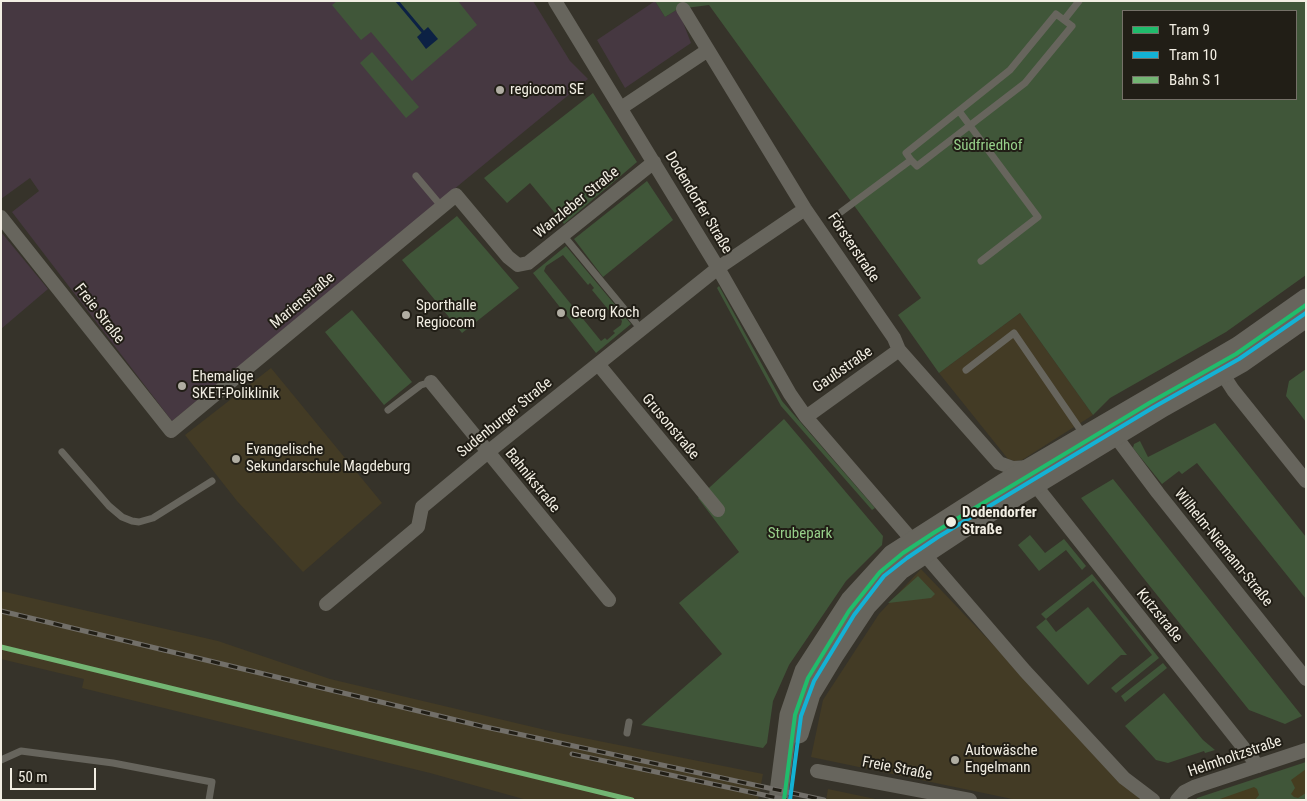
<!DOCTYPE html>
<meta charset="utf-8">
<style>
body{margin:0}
#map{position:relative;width:1307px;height:801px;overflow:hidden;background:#36332a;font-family:"Roboto Condensed",sans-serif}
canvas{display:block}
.frame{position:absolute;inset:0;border:2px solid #f2eee3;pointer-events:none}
.legend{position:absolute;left:1122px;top:10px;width:175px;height:90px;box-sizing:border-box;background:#211e16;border:1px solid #757168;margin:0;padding:6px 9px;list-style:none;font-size:15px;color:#f2eee3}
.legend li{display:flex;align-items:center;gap:10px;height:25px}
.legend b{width:25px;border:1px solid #757168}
.scale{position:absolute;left:10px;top:768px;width:86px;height:22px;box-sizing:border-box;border:2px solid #f2eee3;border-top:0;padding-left:6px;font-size:15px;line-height:18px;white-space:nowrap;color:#f2eee3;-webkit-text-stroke:4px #211e16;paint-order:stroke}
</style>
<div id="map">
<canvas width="1307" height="801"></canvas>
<div class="frame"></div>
<ul class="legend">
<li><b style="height:6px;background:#20bc6c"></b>Tram 9</li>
<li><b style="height:6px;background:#13b2d5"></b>Tram 10</li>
<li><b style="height:6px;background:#73b573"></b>Bahn S 1</li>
</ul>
<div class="scale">50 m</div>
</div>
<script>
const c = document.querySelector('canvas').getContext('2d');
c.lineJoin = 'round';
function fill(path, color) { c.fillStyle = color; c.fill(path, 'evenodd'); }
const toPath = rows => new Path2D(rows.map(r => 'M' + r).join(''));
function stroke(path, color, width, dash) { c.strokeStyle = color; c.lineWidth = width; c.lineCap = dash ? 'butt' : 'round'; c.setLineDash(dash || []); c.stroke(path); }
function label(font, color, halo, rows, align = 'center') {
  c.font = font + ' "Roboto Condensed",sans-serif'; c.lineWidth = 4; c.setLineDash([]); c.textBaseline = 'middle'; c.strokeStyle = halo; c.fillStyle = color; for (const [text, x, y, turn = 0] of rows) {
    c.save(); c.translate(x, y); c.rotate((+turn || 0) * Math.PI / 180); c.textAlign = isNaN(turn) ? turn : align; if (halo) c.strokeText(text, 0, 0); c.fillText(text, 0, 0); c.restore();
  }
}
fill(toPath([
 [1020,313,1093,415,1022,460,1015,461,1008,459,939,373],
 [271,368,382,503,303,572,237,501,185,435],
 [921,569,1141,800,1017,800,811,757,823,700,879,614],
 [1,591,218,641,330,679,554,732,763,774,758,800,527,800,430,773,82,688,84,679,1,659],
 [828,789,880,800,826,800]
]), '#433b25');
fill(toPath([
 [1,1,533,1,570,61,588,79,172,421,12,212,39,191,30,178,1,199],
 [655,1,665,17,678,9,691,43,625,88,597,40],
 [1,232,48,289,1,329]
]), '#463841');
fill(toPath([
 [337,1,458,1,477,25,412,81,371,32,361,40,332,5],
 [655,1,1306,1,1306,275,1226,332,1110,398,1093,415,1020,313,939,373,898,315,921,298,709,5,678,9,665,17],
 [1123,11,1296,11,1296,99,1123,99],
 [372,52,419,107,406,118,360,63],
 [593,93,637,162,564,224,530,183,507,203,484,178],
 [647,181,673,220,603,277,574,239],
 [457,216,519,288,462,333,402,260],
 [566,246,631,324,596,353,533,273],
 [563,255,588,285,590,283,594,288,592,290,616,319,619,317,622,321,621,325,613,331,615,333,607,340,605,338,601,341,544,271,546,266],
 [719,286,782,401,875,508,872,510,781,406,717,288],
 [352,310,412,382,384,405,325,332],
 [1306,369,1306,422,1286,396,1289,381],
 [784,419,883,536,882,545,846,581,789,665,773,701,767,743,763,748,641,725,722,654,679,603,739,552,698,498],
 [1215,423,1306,537,1306,599,1197,463,1182,474,1179,471,1162,484,1133,448,1134,444,1140,441,1148,457],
 [1113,479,1184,568,1302,716,1285,724,1249,710,1137,570,1081,498],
 [1030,535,1045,553,1064,539,1086,566,1082,570,1066,550,1039,571,1018,545],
 [1092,574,1159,658,1116,693,1111,688,1152,655,1093,581,1046,619,1056,632,1088,607,1127,655,1121,655,1088,685,1036,627,1046,619,1041,614],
 [918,576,935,594,931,598,888,603],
 [1163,663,1167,668,1125,702,1121,696],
 [1164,693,1203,740,1215,750,1205,753,1204,751,1168,763,1156,760,1125,726],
 [1306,762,1306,800,1196,800,1197,798]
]), '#405639');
fill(toPath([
 [1306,769,1306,793,1298,798,1294,797,1291,794,1295,788,1291,780],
 [1254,787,1257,789,1259,795,1255,800,1217,800]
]), '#453d20');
fill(toPath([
 [428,27,438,39,426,49,417,37]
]), '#0c2144');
stroke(toPath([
 [397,1,423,32]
]), '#0c2144', 3);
stroke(toPath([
 [959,111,1038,217,981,261],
 [911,160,906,153,1010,70,1056,14,1064,20],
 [416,176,442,207],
 [841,212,911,160,917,166,1025,83,1072,26,1064,20,1079,1],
 [563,235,640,328],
 [966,370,1014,333,1084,435],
 [388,410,421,385,431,382],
 [62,452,109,506,122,517,132,521,139,522,153,518,212,481],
 [627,733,629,722],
 [1,760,21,751,113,763,212,782,209,800]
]), '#67655d', 7);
stroke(toPath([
 [555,1,718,268,790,394,806,417,1025,671,1124,778,1153,800],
 [683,9,805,209,894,338,899,350,999,463,1013,468,1029,467],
 [621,108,708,50],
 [1,217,171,431,456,195,508,257,518,265,528,263,654,162],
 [598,364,718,510],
 [1218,367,1233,390,1306,481],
 [431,382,609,600],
 [806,417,899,350],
 [1116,437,1158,493,1306,679],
 [1036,486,1258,766],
 [326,604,418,527,422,507,488,452,718,268,805,209],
 [817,771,970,800],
 [1177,800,1184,792,1194,787,1306,750]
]), '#67655d', 14);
stroke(toPath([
 [799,734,811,694,834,656,867,606,901,570,960,531,1164,407,1242,363,1306,318],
 [778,800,789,715,804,671,850,600,892,554,1003,483,1238,346,1306,298]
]), '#67655d', 19);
const rail = toPath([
 [1,611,481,726,824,800],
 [572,754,787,800]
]);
stroke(rail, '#726f69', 5);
stroke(rail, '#211e16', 3, [9]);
stroke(toPath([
 [1,647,632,800]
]), '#73b573', 5);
stroke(toPath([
 [784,800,795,715,808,678,849,611,880,572,903,553,935,532,1151,402,1236,354,1306,305]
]), '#20bc6c', 4);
stroke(toPath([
 [790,800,801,716,814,681,854,615,884,576,907,558,938,537,1154,407,1239,359,1306,313]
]), '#13b2d5', 4);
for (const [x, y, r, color] of [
 [500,90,5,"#b0ada2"],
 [561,313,5,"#b0ada2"],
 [406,315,5,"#b0ada2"],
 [182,386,5,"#b0ada2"],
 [236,459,5,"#b0ada2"],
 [951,522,6,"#f2eee3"],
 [955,760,5,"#b0ada2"]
]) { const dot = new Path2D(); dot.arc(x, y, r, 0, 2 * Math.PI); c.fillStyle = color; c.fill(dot); stroke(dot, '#211e16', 2); }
label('15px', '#f2eee3', '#211e16', [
 ["regiocom SE",510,90],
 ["Sporthalle",416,306],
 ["Regiocom",416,323],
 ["Georg Koch",571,313],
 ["Ehemalige",192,377],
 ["SKET-Poliklinik",192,394],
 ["Evangelische",246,450],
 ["Sekundarschule Magdeburg",246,467],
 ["Autowäsche",965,751],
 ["Engelmann",965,768]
], 'left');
label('15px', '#97d08a', '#211e16', [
 ["Südfriedhof",988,146],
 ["Strubepark",800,534]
]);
label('15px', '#f2eee3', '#211e16', [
 ["Wanzleber Straße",577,203,-39],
 ["Dodendorfer Straße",698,203,59],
 ["Försterstraße",853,248,56],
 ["Marienstraße",303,301,-40],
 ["Freie Straße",99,314,52],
 ["Gaußstraße",843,370,-35],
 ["Sudenburger Straße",505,418,-39],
 ["Grusonstraße",670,427,50],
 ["Bahnikstraße",532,481,51],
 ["Wilhelm-Niemann-Straße",1223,548,51],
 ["Kutzstraße",1159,616,51],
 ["Helmholtzstraße",1235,757,-19],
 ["Freie Straße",897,769,11]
]);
label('bold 15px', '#f2eee3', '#211e16', [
 ["Dodendorfer",962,513],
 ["Straße",962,530]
], 'left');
</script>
